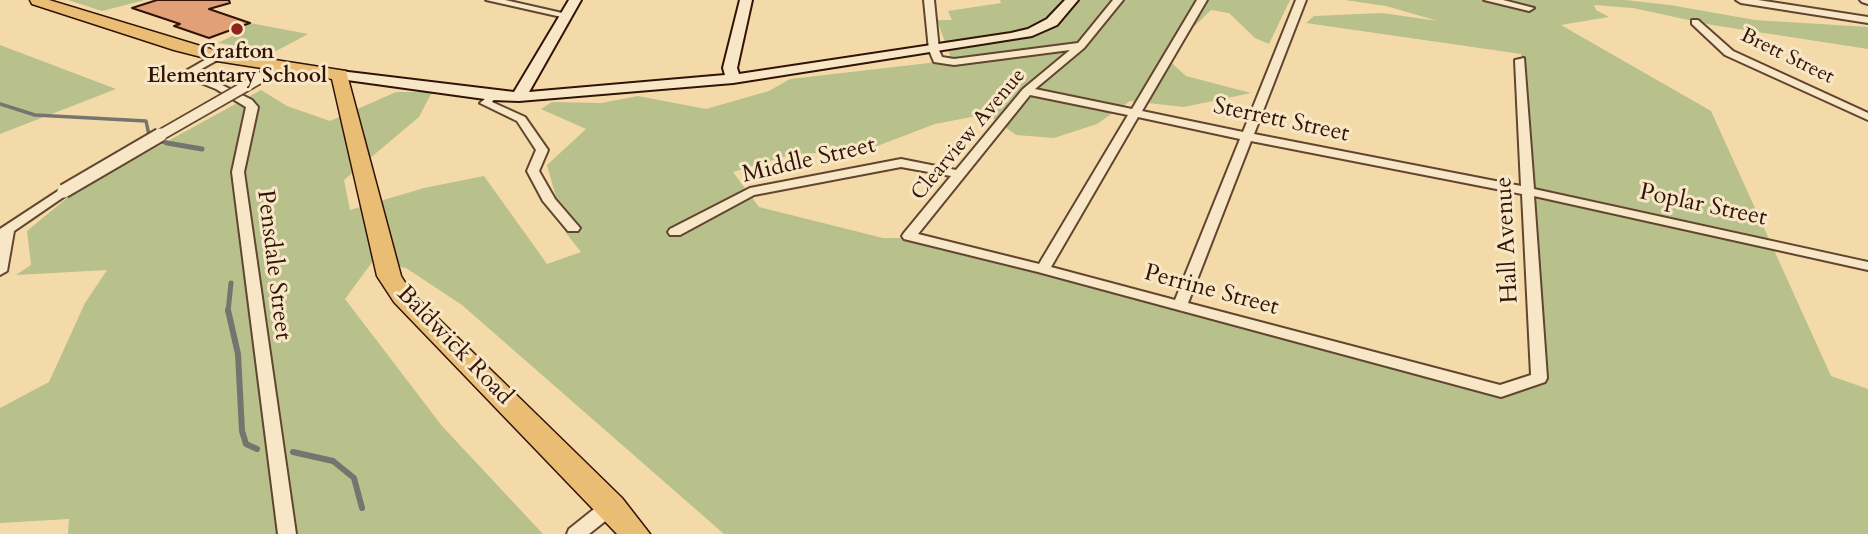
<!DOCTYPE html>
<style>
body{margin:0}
canvas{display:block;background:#f4daa9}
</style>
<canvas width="1868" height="534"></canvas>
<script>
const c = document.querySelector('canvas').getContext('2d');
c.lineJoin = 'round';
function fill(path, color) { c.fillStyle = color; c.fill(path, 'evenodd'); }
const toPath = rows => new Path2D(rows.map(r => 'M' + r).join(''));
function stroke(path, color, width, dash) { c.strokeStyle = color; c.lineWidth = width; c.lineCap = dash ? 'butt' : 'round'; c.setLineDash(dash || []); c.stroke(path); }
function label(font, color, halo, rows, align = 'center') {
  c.font = font + ' Cardo,serif'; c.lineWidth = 6; c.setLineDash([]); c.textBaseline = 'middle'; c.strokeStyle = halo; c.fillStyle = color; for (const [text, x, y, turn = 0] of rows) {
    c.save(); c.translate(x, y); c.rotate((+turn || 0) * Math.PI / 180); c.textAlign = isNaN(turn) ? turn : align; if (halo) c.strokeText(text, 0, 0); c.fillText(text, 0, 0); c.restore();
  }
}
fill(toPath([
 [68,0,145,0,102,11],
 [1000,0,1290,0,1269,44,1255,38,1229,13,1211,10,1164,56,1186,76,1251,93,1184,107,1130,101,1097,124,1054,138,1016,135,987,114,935,124,864,151,793,154,733,172,759,207,883,238,912,238,1513,389,1537,370,1521,54,1306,23,1314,16,1382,13,1438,21,1386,6,1345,0,1625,0,1670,5,1755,20,1868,27,1868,49,1712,25,1633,8,1594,5,1596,10,1609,17,1561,25,1711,111,1831,376,1868,389,1868,534,724,534,462,305,406,268,373,261,345,299,442,426,543,534,68,534,69,519,0,523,0,408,49,382,85,303,107,270,16,275,31,265,27,231,73,193,261,90,287,106,330,121,396,92,432,92,419,117,344,180,350,210,424,188,484,176,547,264,581,252,566,233,547,165,586,129,541,109,552,102,601,103,638,96,706,109,769,91,790,79,929,63,950,56,937,20,952,20,948,11,1001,3],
 [250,23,308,34,276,51,218,43,244,30,237,28],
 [0,45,116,89,0,134]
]), '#b8c08b');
stroke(toPath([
 [0,104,35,115,146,121,149,135,154,137]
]), '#75756f', 3.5);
stroke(toPath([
 [150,135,167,143,202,149],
 [228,312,231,283]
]), '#75756f', 5);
stroke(toPath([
 [228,310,238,354,242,431,246,444,257,449],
 [293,452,333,461,354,478,362,508]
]), '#75756f', 6);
const building = toPath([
 [157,0,229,0,230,3,209,9,250,23,209,38,174,26,180,24,132,8,157,0]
]);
fill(building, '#e1a077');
stroke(building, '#321307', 2);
const street = toPath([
 [486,0,505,0,571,15,566,18,486,0],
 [924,0,934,0,939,50,942,57,954,59,1078,43,1113,0,1123,0,1084,48,1035,89,1132,109,1197,0,1207,0,1142,111,1243,132,1296,0,1306,0,1254,134,1521,186,1515,60,1524,58,1534,189,1868,262,1868,270,1534,196,1547,378,1545,382,1501,397,1038,272,904,239,902,236,904,233,951,176,901,167,754,195,680,235,670,235,668,232,670,229,750,188,901,159,956,170,1023,89,1070,50,954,65,934,62,929,50,924,0],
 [1030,95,1128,115,1039,264,918,234,1030,95],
 [1138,117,1240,139,1175,300,1051,267,1138,117],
 [1251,141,1522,194,1531,375,1500,385,1188,303,1251,141],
 [1484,0,1503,0,1534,8,1529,11,1484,0],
 [1736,0,1758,0,1868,17,1868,23,1741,3,1736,0],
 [1860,0,1868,0,1868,4,1862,2,1860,0],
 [1692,20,1698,20,1733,51,1868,113,1868,120,1725,55,1692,24,1692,20],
 [217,53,222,56,221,58,196,72,252,100,258,107,244,172,296,534,278,534,232,172,246,107,216,89,191,79,184,72,217,53],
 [492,93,497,96,492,102,525,117,548,150,539,171,555,199,580,228,578,231,568,231,543,201,527,171,536,150,517,121,480,103,492,93],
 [64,187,68,188,70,191,68,194,14,231,7,271,0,275,0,229,64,187],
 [611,499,618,501,620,506,618,511,589,534,567,534,569,529,604,501,611,499]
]);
const secondary = toPath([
 [569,0,581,0,529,92,725,75,723,68,740,0,752,0,737,68,739,74,1011,33,1028,29,1047,19,1065,0,1078,0,1057,25,1032,36,733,83,519,101,492,100,340,79,333,75,340,71,514,92,569,0]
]);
const primary = toPath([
 [30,0,49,0,217,51,346,71,401,276,411,292,622,498,650,534,617,534,394,302,377,276,332,79,217,61,174,50,32,4,30,0]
]);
stroke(street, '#624530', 4);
stroke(secondary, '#321307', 4);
stroke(primary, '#321307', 3);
fill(street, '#f8e7c7');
fill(secondary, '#f8e7c7');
fill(primary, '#eabd74');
const streetBridgeFar1 = toPath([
 [157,137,267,74]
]);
const streetBridge = toPath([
 [64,191,160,135]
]);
stroke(streetBridgeFar1, '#624530', 13, []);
stroke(streetBridge, '#624530', 17, []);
stroke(streetBridgeFar1, '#f8e7c7', 10);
stroke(streetBridge, '#f8e7c7', 13);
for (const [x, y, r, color] of [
 [237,29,7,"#8f2418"]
]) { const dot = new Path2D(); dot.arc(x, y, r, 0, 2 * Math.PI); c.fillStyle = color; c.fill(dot); stroke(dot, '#f8e7c7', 2.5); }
label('bold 21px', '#321307', '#f8e7c7', [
 ["Crafton",237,53],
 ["Elementary School",237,77]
]);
label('21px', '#321307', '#f8e7c7', [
 ["Brett Street",1787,57,26],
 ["Clearview Avenue",969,135,-50]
]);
label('24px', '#321307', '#f8e7c7', [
 ["Sterrett Street",1281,121,12],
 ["Middle Street",809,161,-13],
 ["Poplar Street",1703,206,12],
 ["Hall Avenue",1508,240,-93],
 ["Pensdale Street",273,265,83],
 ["Perrine Street",1211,291,15],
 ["Baldwick Road",454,346,46]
]);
</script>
